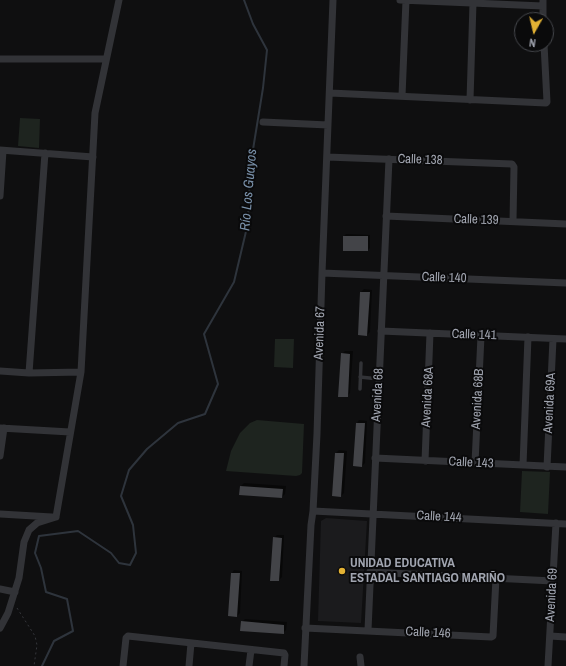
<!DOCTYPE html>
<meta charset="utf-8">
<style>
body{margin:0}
#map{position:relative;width:566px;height:666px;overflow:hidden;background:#0f0f10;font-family:"Archivo Narrow",sans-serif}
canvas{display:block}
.north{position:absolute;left:514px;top:12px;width:40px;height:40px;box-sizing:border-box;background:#0a0a0b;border:1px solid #46484d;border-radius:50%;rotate:188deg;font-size:11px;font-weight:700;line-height:16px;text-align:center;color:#a1a5b0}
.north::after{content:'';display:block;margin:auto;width:14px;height:18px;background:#e3b234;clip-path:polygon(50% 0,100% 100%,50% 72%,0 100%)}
</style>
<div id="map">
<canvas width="566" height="666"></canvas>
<div class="north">N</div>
</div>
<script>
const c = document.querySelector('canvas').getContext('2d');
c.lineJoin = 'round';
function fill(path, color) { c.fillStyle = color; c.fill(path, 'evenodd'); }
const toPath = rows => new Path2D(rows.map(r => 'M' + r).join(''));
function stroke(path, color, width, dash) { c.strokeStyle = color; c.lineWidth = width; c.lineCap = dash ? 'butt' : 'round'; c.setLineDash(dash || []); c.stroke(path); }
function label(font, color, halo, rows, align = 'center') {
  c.font = font + ' "Archivo Narrow",sans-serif'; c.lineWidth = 4; c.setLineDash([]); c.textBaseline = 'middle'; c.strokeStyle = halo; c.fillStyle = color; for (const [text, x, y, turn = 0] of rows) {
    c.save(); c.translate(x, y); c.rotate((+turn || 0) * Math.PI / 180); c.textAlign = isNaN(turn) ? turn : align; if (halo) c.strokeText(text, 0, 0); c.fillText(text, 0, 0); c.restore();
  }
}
fill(toPath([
 [326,518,367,521,361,623,318,621,321,521]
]), '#1b1b1d');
fill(toPath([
 [20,118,40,119,39,148,18,146],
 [275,339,294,339,293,368,274,367],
 [257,420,304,424,302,473,300,475,296,476,226,471,231,451,240,433,250,423],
 [522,471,550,472,548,514,520,512]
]), '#1e241f');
fill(toPath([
 [346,234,370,235,370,248,368,250,344,236],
 [364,289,372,290,370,332,367,335,361,292],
 [345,351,353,351,350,393,347,396,342,354],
 [359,420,367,421,365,463,362,466,357,423],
 [339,450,347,451,344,493,341,496,336,453],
 [244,483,286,486,285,494,282,497,240,494,241,486],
 [277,535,284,535,282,577,279,580,274,538],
 [234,570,242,571,240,613,237,616,232,573],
 [245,619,287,622,286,630,283,633,242,622]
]), '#0007');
stroke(toPath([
 [42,666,54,641,73,631,67,599,46,592,41,568,35,553,39,536,78,531,111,553,119,563,130,565,136,553,133,525,121,496,129,470,147,449,178,423,205,414,218,384,204,334,234,282,248,223,250,168,263,88,267,50,253,24,244,0]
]), '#2e343c', 2);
fill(toPath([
 [343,236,368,236,368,251,343,251],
 [360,292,370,292,367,336,358,335],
 [341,353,350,354,348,397,338,397],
 [356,423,365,423,362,467,353,466],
 [335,453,344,453,341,497,332,496],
 [240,486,283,489,282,498,239,495],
 [273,537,282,538,279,581,270,581],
 [231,573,240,573,237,617,228,616],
 [241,621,284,625,284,634,240,631]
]), '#434448');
stroke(toPath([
 [17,608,35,636,37,645,34,666]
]), '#36373c', 1, [2, 3]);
stroke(toPath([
 [360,377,379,379],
 [360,389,361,363]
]), '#323337', 3.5);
stroke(toPath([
 [400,0,543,6],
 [543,0,543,20],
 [0,59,106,59],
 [330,93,546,103,547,102,544,44],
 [402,96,406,0],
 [470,100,473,3],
 [263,122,328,125],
 [0,150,93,157],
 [327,157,512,164,514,167,513,221],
 [0,196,3,151],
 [386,216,566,224],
 [322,273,566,283],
 [381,331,566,339],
 [0,371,29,373,81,372],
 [29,373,45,153],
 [0,428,70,432],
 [0,456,4,428],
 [375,458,566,467],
 [425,461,430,333],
 [475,463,481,336],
 [523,465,528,337],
 [547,467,553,339],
 [313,511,566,524],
 [0,514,52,517],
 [56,517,81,372,95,113,119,0],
 [370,572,553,581],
 [0,589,15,592],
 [0,628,8,613,19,578,24,542,29,530,37,523,56,517],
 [305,628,491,637,493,636,496,578],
 [368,630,389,159],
 [550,636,566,637],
 [360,657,361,666],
 [123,666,126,638,128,636,284,653,285,655,284,666],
 [189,666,191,643],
 [249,666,251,650],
 [304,666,311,525,313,511,317,434,322,273,333,0],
 [548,666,556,523]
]), '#323337', 7);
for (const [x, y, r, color] of [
 [342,571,4,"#e3b234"]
]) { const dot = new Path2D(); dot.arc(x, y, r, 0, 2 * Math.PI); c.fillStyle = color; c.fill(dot); stroke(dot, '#0a0a0b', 1.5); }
label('13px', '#a1a5b0', '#0a0a0b', [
 ["Calle 138",420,160,2],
 ["Calle 139",476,220,2],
 ["Calle 140",444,278,2],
 ["Avenida 67",320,333,-88],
 ["Calle 141",474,335,2],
 ["Avenida 68",378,395,-87],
 ["Avenida 68A",428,397,-87],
 ["Avenida 68B",478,399,-87],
 ["Avenida 69A",550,403,-87],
 ["Calle 143",471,463,3],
 ["Calle 144",439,517,3],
 ["Avenida 69",552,595,-87],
 ["Calle 146",428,633,3]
]);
label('bold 13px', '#a1a5b0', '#0a0a0b', [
 ["UNIDAD EDUCATIVA",350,564],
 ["ESTADAL SANTIAGO MARIÑO",350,579]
], 'left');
label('italic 14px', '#7990a9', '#0a0a0b', [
 ["Río Los Guayos",249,190,-85]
]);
</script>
